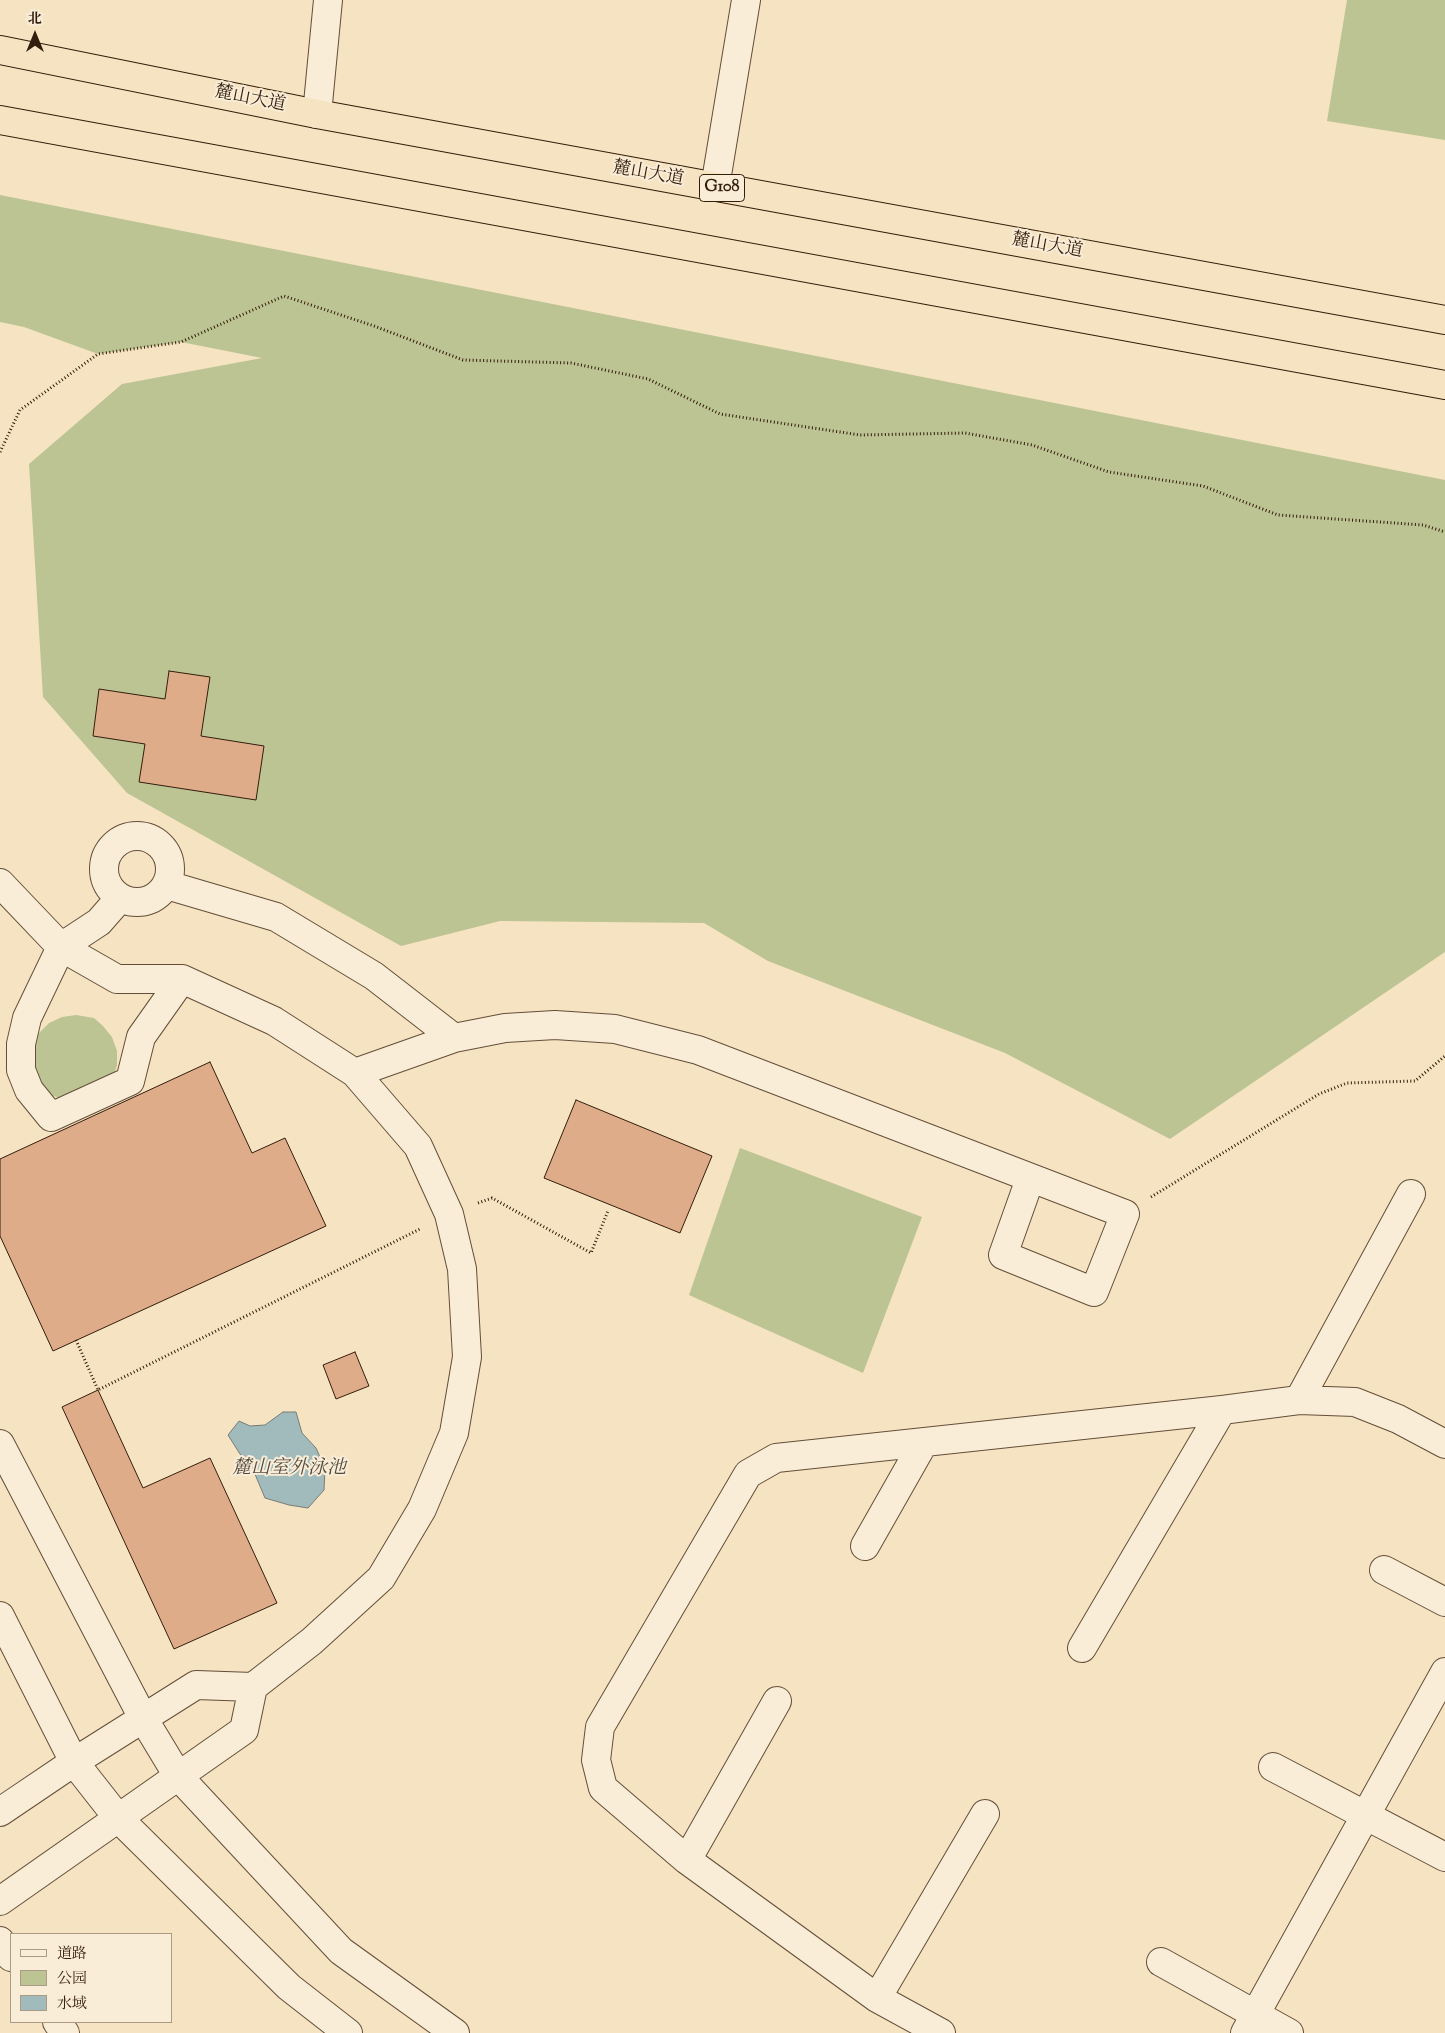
<!DOCTYPE html>
<meta charset="utf-8">
<style>
body{margin:0}
#map{position:relative;width:1445px;height:2033px;overflow:hidden;background:#f6e3c1;font-family:"Sorts Mill Goudy","Noto Serif SC",serif}
canvas{display:block}
.legend{position:absolute;left:10px;top:1933px;width:162px;height:90px;box-sizing:border-box;background:#f9edd7;border:1px solid #aa9a86;margin:0;padding:6px 9px;list-style:none;font-size:15px;color:#341d0c}
.legend li{display:flex;align-items:center;gap:10px;height:25px}
.legend b{width:25px;border:1px solid #aa9a86}
.north{position:absolute;left:10px;top:10px;width:50px;height:50px;-webkit-text-stroke:4px #f9edd7;paint-order:stroke;rotate:0deg;font-size:14px;font-weight:700;line-height:20px;text-align:center;color:#341d0c}
.north::after{content:'';display:block;margin:auto;width:18px;height:22px;background:#341d0c;clip-path:polygon(50% 0,100% 100%,50% 72%,0 100%)}
</style>
<div id="map">
<canvas width="1445" height="2033"></canvas>
<ul class="legend">
<li><b style="height:6px;background:#f9edd7"></b>道路</li>
<li><b style="height:14px;background:#bcc493"></b>公园</li>
<li><b style="height:14px;background:#a1bbbd"></b>水域</li>
</ul>
<div class="north">北</div>
</div>
<script>
const c = document.querySelector('canvas').getContext('2d');
c.lineJoin = 'round';
function fill(path, color) { c.fillStyle = color; c.fill(path, 'evenodd'); }
const toPath = rows => new Path2D(rows.map(r => 'M' + r).join(''));
function stroke(path, color, width, dash) { c.strokeStyle = color; c.lineWidth = width; c.lineCap = dash ? 'butt' : 'round'; c.setLineDash(dash || []); c.stroke(path); }
function label(font, color, halo, rows, align = 'center') {
  c.font = font + ' "Sorts Mill Goudy","Noto Serif SC",serif'; c.lineWidth = 4; c.setLineDash([]); c.textBaseline = 'middle'; c.strokeStyle = halo; c.fillStyle = color; for (const [text, x, y, turn = 0] of rows) {
    c.save(); c.translate(x, y); c.rotate((+turn || 0) * Math.PI / 180); c.textAlign = isNaN(turn) ? turn : align; if (halo) c.strokeText(text, 0, 0); c.fillText(text, 0, 0); c.restore();
  }
}
fill(toPath([
 [1347,0,1445,0,1445,140,1327,121],
 [0,195,1445,480,1445,952,1170,1139,1005,1053,768,961,704,923,500,921,401,946,127,793,43,697,29,464,122,384,262,358,181,342,98,354,24,327,0,322],
 [76,1015,94,1018,103,1026,112,1037,117,1051,117,1065,113,1078,64,1100,51,1095,40,1086,33,1073,33,1046,39,1033,49,1023,62,1017],
 [740,1148,922,1217,863,1373,689,1295]
]), '#bcc493');
const water = toPath([
 [283,1412,296,1412,302,1433,316,1448,325,1468,324,1490,308,1508,289,1505,265,1498,252,1467,240,1454,228,1435,239,1421,250,1426,265,1425,283,1412]
]);
fill(water, '#a1bbbd');
stroke(water, '#757c76', 1);
const building = toPath([
 [169,671,210,677,201,736,264,746,256,800,139,782,145,744,93,736,99,689,165,699,169,671],
 [210,1062,252,1153,285,1138,326,1226,53,1351,0,1236,0,1159,210,1062],
 [576,1100,712,1156,680,1233,544,1178,576,1100],
 [355,1352,369,1386,336,1399,323,1365,355,1352],
 [98,1390,143,1488,210,1458,277,1603,174,1649,62,1407,98,1390]
]);
fill(building, '#deac89');
stroke(building, '#341d0c', 1);
const minor = toPath([
 [317,114,328,0],
 [715,187,746,0],
 '104 869a33 33 0 1 1 66 0a33 33 0 1 1-66 0Z',
 [0,883,61,947,117,979,182,979,274,1021,355,1073,418,1146,449,1214,462,1269,467,1357,454,1433,422,1509,381,1578,312,1641,253,1687],
 [167,885,276,917,374,976,454,1038],
 [120,898,99,922,61,947,27,1018,21,1044,21,1070,29,1090,51,1117,130,1081,141,1037,182,979],
 [355,1073,454,1038,505,1028,555,1025,615,1029,698,1050,1125,1214,1094,1292,1003,1255,1030,1179],
 [1299,1400,1411,1194],
 [0,1444,143,1718,178,1776,341,1951,455,2033],
 [865,1546,924,1442],
 [1384,1570,1445,1602],
 [0,1616,74,1762,118,1818,289,1987,348,2033],
 [1082,1648,1222,1410],
 [1273,1767,1445,1857],
 [0,1812,74,1762,196,1685,253,1687,244,1730,0,1901],
 [687,1860,777,1701],
 [0,1941,11,1957],
 [1161,1962,1289,2033],
 [877,1998,985,1814],
 [57,2022,65,2033],
 [941,2033,877,1998,687,1860,603,1788,596,1760,600,1727,748,1474,776,1458,1222,1410,1299,1400,1355,1402,1398,1419,1445,1444],
 [1245,2033,1445,1672]
]);
const highway = toPath([
 [0,50,317,114,1445,320],
 [0,120,1445,385]
]);
stroke(minor, '#644e39', 30);
stroke(highway, '#341d0c', 30);
stroke(toPath([
 [0,452,20,410,98,354,181,342,284,296,374,326,463,360,571,363,648,379,720,414,860,435,965,433,1032,445,1109,472,1203,486,1278,515,1423,525,1445,532],
 [1151,1197,1319,1094,1347,1083,1415,1081,1445,1056],
 [478,1203,492,1198,591,1253,608,1211],
 [76,1340,98,1390,420,1229]
]), '#341d0c', 3, [1, 2.5]);
stroke(minor, '#f9edd7', 28);
stroke(highway, '#f6e3c1', 28);
for (const [x, y, w] of [
 [722,188,45]
]) { const box = new Path2D(); box.roundRect(x - w / 2, y - 13.5, w, 27, 4); c.fillStyle = '#f9edd7'; c.fill(box); stroke(box, '#341d0c', 1); }
label('bold 16px', '#341d0c', null, [
 ["G108",722,188]
]);
label('18px', '#341d0c', '#f9edd7', [
 ["麓山大道",250,100,11],
 ["麓山大道",648,175,10],
 ["麓山大道",1047,247,10]
]);
label('italic 19px', '#554c41', '#f9edd7', [
 ["麓山室外泳池",289,1470]
]);
</script>
